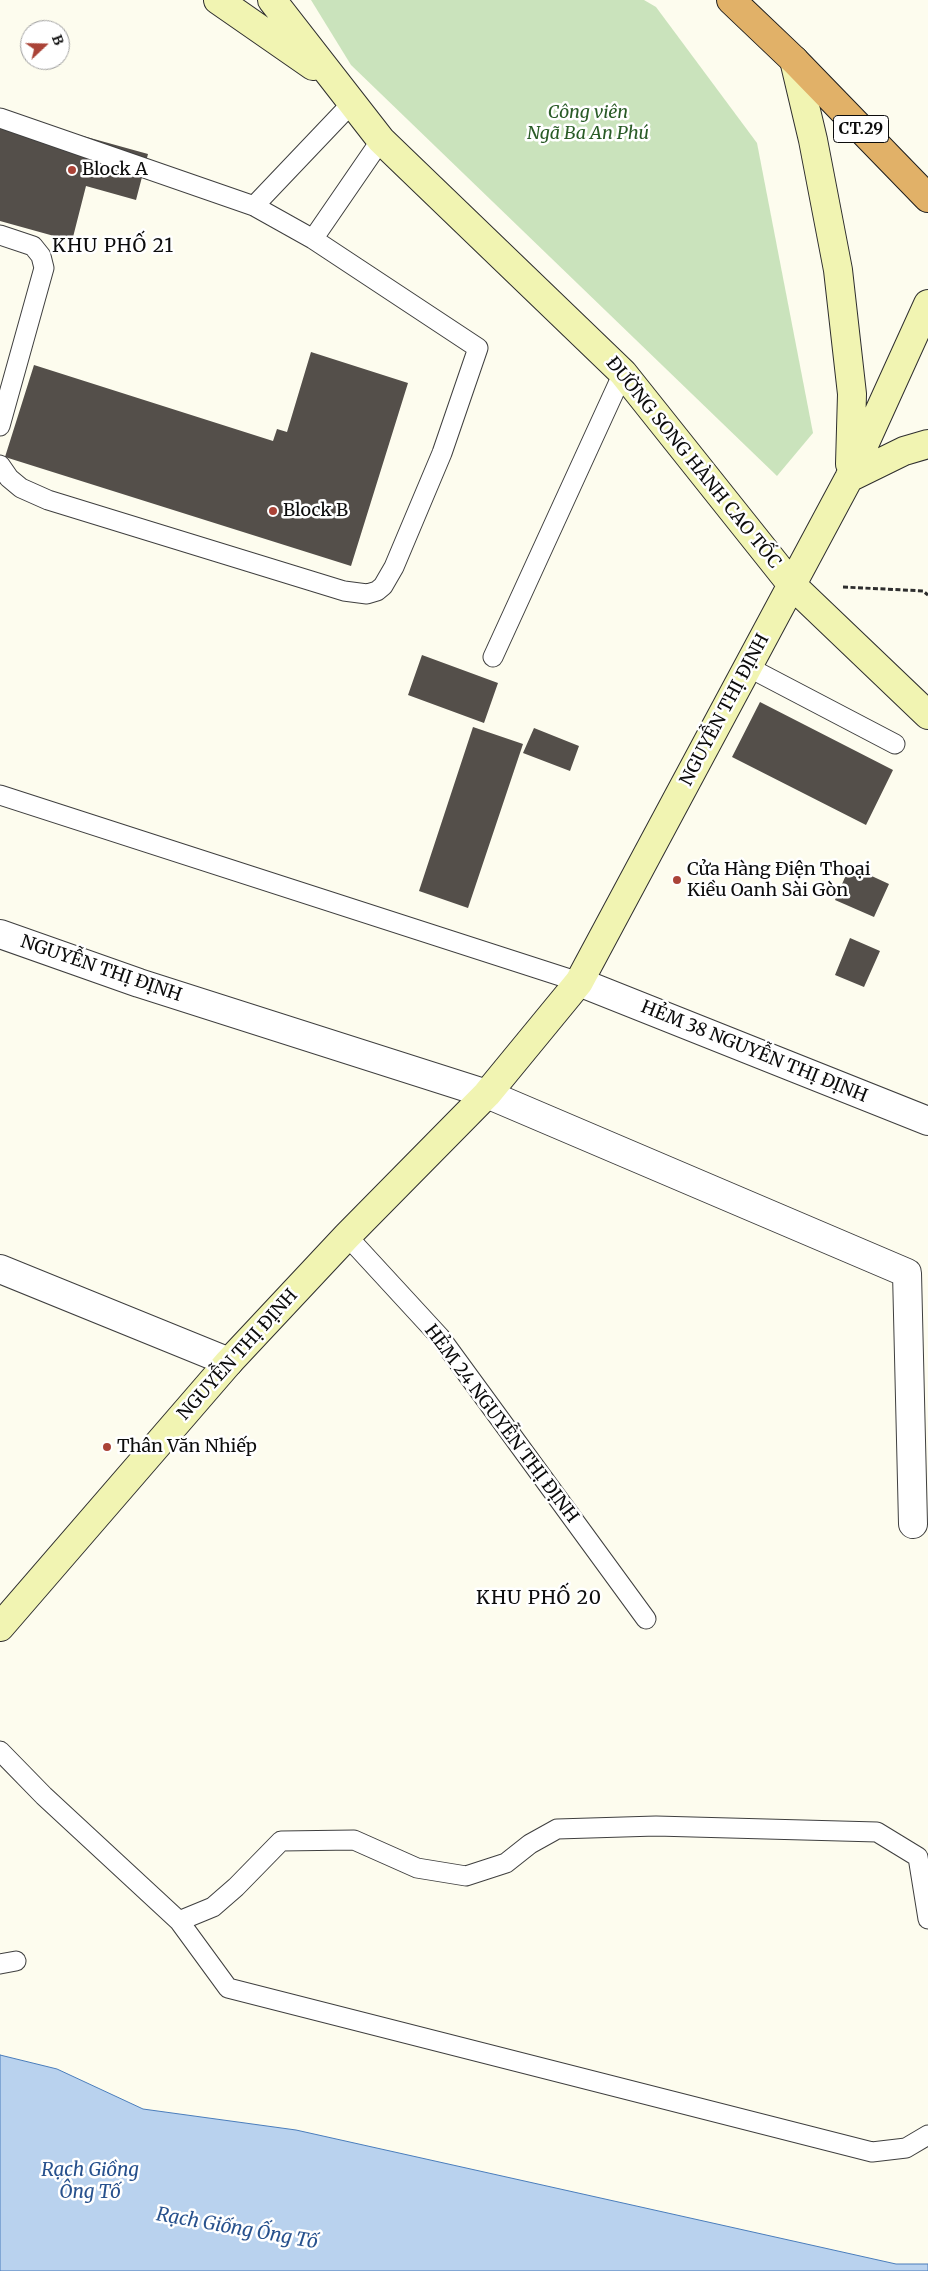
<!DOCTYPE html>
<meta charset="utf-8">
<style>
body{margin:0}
#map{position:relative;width:928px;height:2271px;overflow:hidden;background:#fdfcee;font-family:Merriweather,serif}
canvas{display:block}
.north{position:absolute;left:20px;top:20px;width:50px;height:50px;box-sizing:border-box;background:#fff;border:1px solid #9e9e9e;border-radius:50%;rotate:69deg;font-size:14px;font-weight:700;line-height:20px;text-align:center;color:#0c0c0c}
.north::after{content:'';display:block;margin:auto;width:18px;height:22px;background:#aa4337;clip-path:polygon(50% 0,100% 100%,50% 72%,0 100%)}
</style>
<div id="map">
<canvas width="928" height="2271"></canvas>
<div class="north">B</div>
</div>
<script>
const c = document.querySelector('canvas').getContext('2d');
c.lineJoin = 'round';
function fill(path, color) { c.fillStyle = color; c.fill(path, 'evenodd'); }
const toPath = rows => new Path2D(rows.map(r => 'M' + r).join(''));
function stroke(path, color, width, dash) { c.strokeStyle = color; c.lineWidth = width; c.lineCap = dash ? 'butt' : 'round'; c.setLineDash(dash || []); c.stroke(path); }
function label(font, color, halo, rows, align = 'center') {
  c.font = font + ' Merriweather,serif'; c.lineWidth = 5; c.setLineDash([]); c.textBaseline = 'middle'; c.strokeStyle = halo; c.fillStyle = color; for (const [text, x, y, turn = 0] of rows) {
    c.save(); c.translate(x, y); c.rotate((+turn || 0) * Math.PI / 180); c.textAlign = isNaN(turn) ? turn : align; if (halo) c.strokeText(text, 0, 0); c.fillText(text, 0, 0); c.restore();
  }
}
fill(toPath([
 [311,0,644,0,656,7,757,143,813,433,777,476,351,65]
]), '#cae3bc');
const water = toPath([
 [0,2055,57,2069,143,2109,296,2130,896,2264,928,2264,928,2271,0,2271,0,2055]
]);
fill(water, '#b9d2ee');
stroke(water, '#4a7dbb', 1);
fill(toPath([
 [0,113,148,154,136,200,86,186,72,241,0,221],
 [311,352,408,383,351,566,5,457,34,365,273,441,277,429,287,432],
 [422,655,498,683,484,723,408,695],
 [760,702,893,770,866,825,732,757],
 [473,727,523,744,468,908,419,891],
 [534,728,579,746,570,771,523,753],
 [850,866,889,884,874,917,835,900],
 [850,938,880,951,864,987,835,975]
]), '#544f4a');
const service = toPath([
 [0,118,254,206,313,239,478,348,442,453,394,567,383,586,377,591,367,594,344,591,48,500,21,488,9,478,0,465],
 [254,206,352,103],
 [0,235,33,246,41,256,44,268,0,426],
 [313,239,381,140],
 [493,657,623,373],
 [748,667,895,744],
 [0,795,579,982],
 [347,1236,440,1337,646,1619],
 [0,1751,44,1796,179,1921,228,1988,872,2152,906,2148,928,2135],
 [179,1921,213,1907,236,1887,281,1841,354,1840,417,1868,466,1876,506,1863,530,1844,557,1829,656,1826,877,1832,918,1857,928,1919],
 [0,1964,16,1961]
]);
const minor = toPath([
 [0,934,139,983,487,1094,907,1273,913,1524],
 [579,982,928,1121]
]);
const tertiary = toPath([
 [0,1269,229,1362]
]);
const secondary = toPath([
 [218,0,313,66],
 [272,0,381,140,623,373,792,585,928,715],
 [794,60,813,140,838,270,852,394,850,464],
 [849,478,904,451,928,444],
 [0,1627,229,1362,347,1236,487,1094,579,982,849,478,928,304]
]);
const motorway = toPath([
 [731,0,794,60,928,198]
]);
stroke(service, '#3f3f3f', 21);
stroke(minor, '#3f3f3f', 30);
stroke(tertiary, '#3f3f3f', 30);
stroke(secondary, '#2e2e2e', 30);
stroke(motorway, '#1d1d1d', 30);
stroke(toPath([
 [843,587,923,591,928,595]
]), '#2e2e2e', 3, [5, 2.5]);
stroke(service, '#fff', 19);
stroke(minor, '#fff', 28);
stroke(tertiary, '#fff', 28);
stroke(secondary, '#f1f4b2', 28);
stroke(motorway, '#e1b168', 28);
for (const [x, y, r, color] of [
 [72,170,5,"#aa4337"],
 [273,511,5,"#aa4337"],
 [677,880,5,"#aa4337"],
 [107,1447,5,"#aa4337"]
]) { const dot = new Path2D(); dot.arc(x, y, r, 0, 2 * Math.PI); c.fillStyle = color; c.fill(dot); stroke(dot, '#fff', 2); }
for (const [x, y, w] of [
 [861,129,55]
]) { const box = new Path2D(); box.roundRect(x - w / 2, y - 13.5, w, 27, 4); c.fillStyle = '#fff'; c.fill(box); stroke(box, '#0c0c0c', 1); }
label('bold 16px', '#0c0c0c', null, [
 ["CT.29",861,129]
]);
label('italic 18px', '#295b26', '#fff', [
 ["Công viên",588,113],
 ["Ngã Ba An Phú",588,134]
]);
label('18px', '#0c0c0c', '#fff', [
 ["Block A",82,170],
 ["Block B",283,511],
 ["Cửa Hàng Điện Thoại",687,870],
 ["Kiều Oanh Sài Gòn",687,891],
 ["Thân Văn Nhiếp",117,1447]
], 'left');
label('18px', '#0c0c0c', '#fff', [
 ["ĐƯỜNG SONG HÀNH CAO TỐC",693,463,51],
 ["NGUYỄN THỊ ĐỊNH",725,710,-62],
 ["NGUYỄN THỊ ĐỊNH",101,969,19],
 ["HẺM 38 NGUYỄN THỊ ĐỊNH",754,1052,22],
 ["NGUYỄN THỊ ĐỊNH",238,1355,-48],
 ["HẺM 24 NGUYỄN THỊ ĐỊNH",501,1424,53]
]);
c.letterSpacing = '1px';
label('19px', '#0c0c0c', '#fff', [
 ["KHU PHỐ 21",113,247],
 ["KHU PHỐ 20",539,1599]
]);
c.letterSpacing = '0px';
label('italic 19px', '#27518d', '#fff', [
 ["Rạch Giồng",90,2171],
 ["Ông Tố",90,2193],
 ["Rạch Giống Ống Tố",237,2229,10]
]);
</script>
